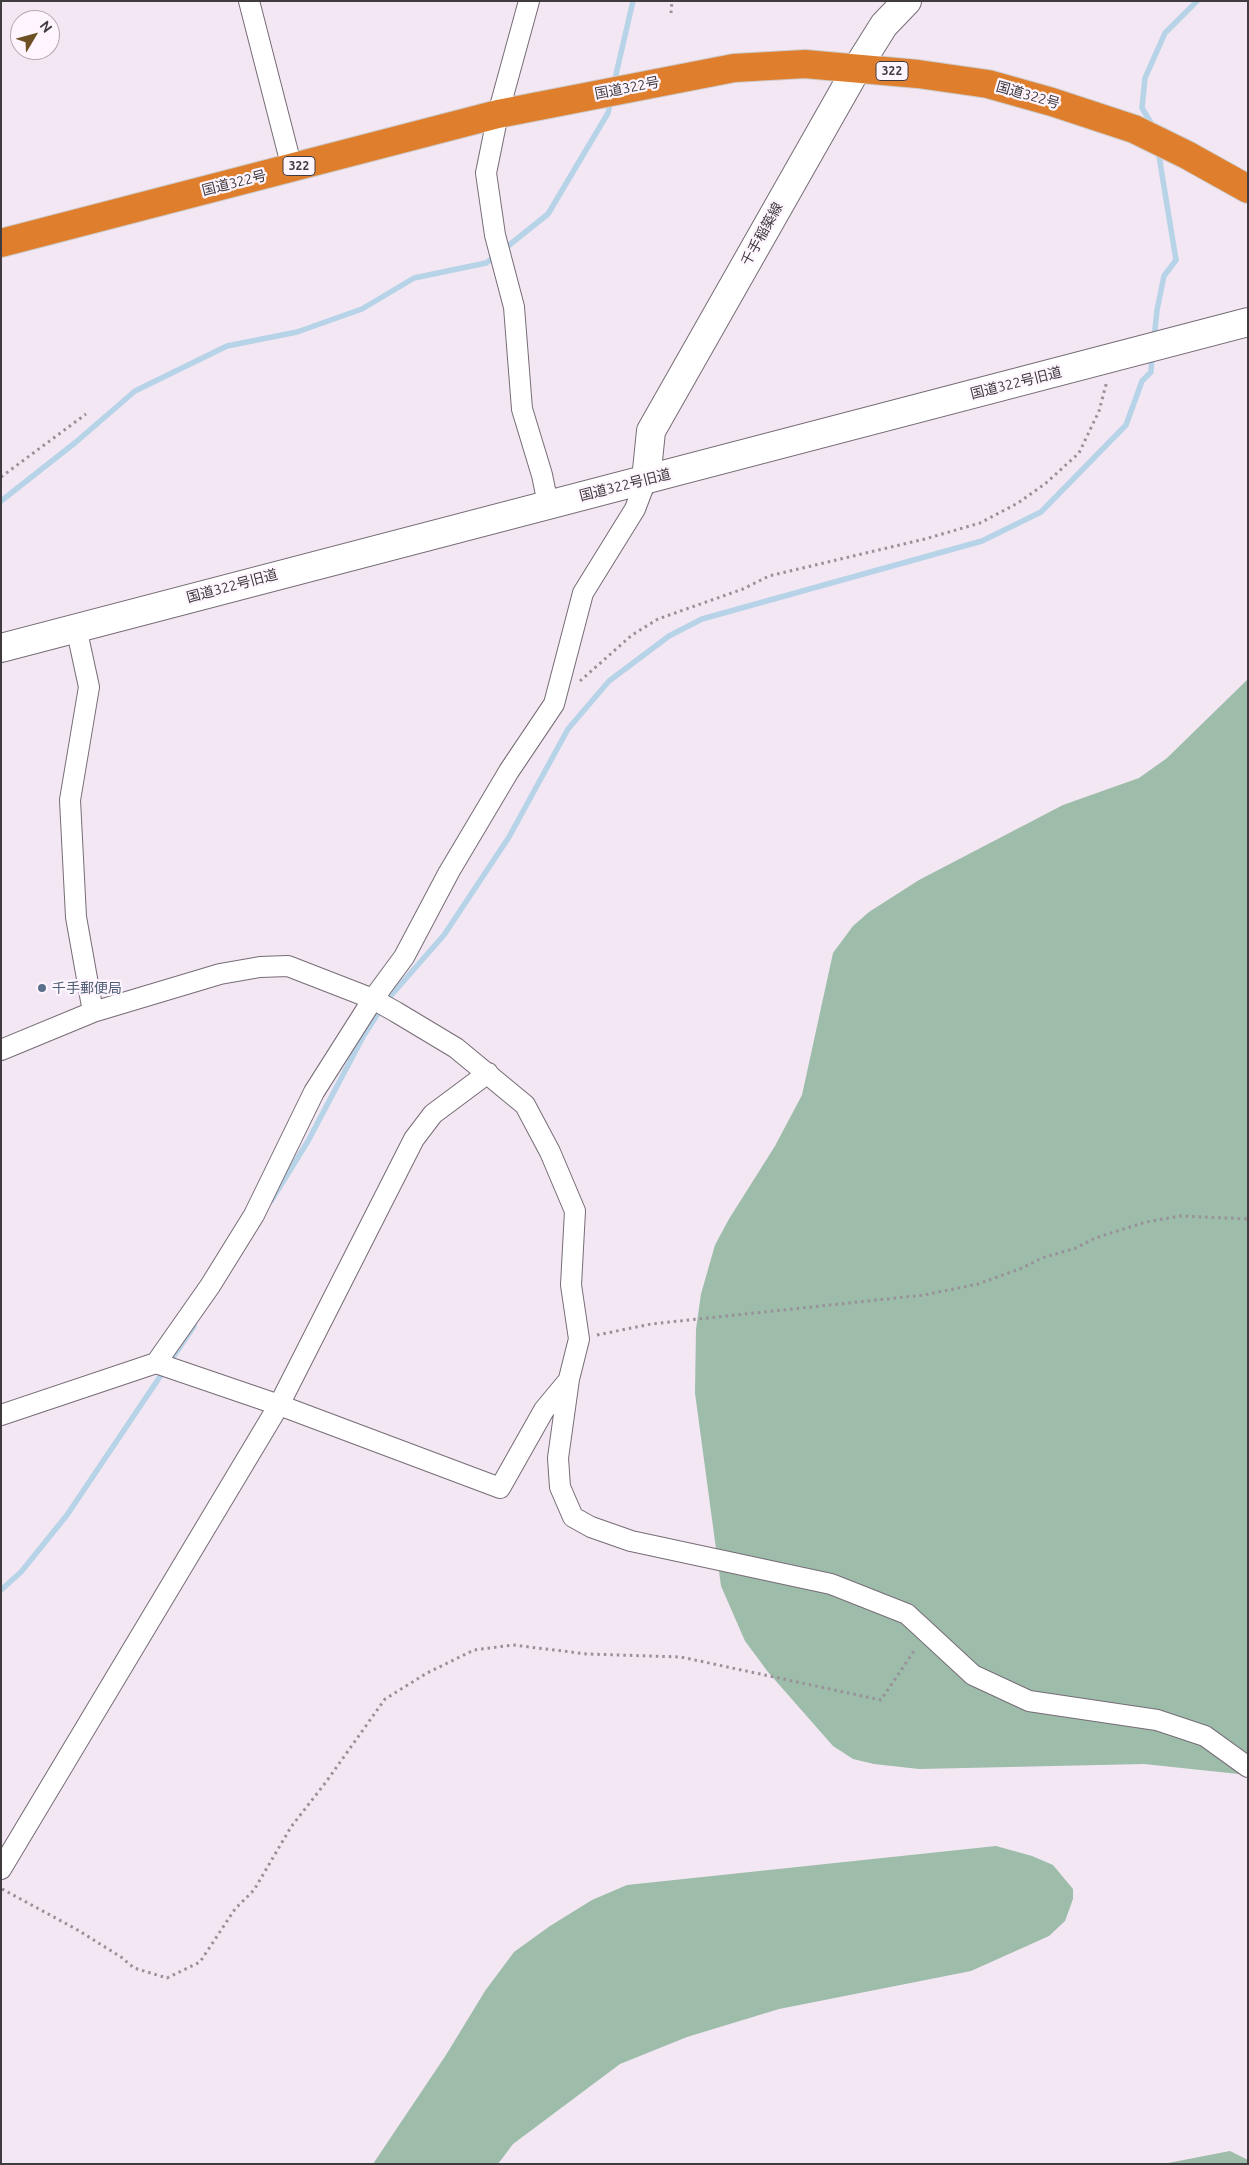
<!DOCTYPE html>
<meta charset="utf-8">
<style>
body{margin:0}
#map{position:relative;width:1249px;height:2165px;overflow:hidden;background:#f2e7f2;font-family:Ubuntu,sans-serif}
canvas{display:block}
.frame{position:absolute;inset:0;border:2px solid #403b3f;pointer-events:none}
.north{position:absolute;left:10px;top:10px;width:50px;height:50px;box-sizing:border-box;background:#fef5fe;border:1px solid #b2abb2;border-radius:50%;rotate:53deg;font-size:14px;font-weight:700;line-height:20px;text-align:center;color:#403b3f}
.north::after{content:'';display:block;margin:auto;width:18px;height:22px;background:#6d5124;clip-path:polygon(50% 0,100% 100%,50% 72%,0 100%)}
</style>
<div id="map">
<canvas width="1249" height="2165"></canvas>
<div class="frame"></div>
<div class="north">N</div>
</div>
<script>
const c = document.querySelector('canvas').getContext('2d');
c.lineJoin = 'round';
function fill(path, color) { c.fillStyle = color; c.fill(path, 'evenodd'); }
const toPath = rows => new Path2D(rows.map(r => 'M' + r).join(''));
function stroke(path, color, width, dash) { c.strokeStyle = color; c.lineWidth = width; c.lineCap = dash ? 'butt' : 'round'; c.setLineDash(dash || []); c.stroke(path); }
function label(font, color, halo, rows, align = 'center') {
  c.font = font + ' Ubuntu,"Noto Sans JP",sans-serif'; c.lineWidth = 4.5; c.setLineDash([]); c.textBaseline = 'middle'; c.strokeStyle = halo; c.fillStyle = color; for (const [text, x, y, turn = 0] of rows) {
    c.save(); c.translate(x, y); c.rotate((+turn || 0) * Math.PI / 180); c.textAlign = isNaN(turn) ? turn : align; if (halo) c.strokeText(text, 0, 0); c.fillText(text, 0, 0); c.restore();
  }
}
fill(toPath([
 [1248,679,1248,1775,1144,1764,919,1769,874,1764,853,1759,833,1746,768,1672,745,1641,721,1586,695,1393,696,1329,701,1294,715,1245,729,1219,775,1146,802,1095,833,953,853,926,869,912,919,880,1063,805,1139,778,1167,758],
 [996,1846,1032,1856,1053,1865,1073,1889,1073,1899,1065,1921,1049,1936,971,1971,779,2009,687,2037,620,2064,513,2144,498,2164,373,2164,446,2055,485,1991,514,1952,550,1926,592,1900,627,1885],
 [1230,2151,1248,2160,1248,2164,1163,2164]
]), '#9dbcaa');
stroke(toPath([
 [614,83,633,1],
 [1153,126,1142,108,1145,78,1165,33,1197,1],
 [503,250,548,214,608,113,611,100],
 [1154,339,1157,310,1164,276,1176,260,1158,150],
 [1,501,76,442,135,391,227,346,297,332,362,309,414,278,486,263,496,256],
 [271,1201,308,1141,364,1035,387,1000,444,935,509,837,568,729,609,681,669,636,702,619,982,541,1041,512,1126,425,1142,381,1151,372,1152,356],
 [1,1590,21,1572,67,1515,194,1326]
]), '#b6d3e8', 5.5);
const street = toPath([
 [249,1,292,168],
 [529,1,498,114,486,173,495,235,514,307,522,409,542,475,548,504],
 [76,627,89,687,70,800,76,917,93,1012],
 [1,1050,93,1012,220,974,260,967,288,966,373,999,396,1012,456,1048,525,1105,550,1152,575,1211,571,1285,579,1339,569,1379,558,1458,560,1487,573,1517,591,1527,631,1541,831,1584,907,1614,973,1675,1029,1701,1157,1720,1205,1736,1248,1767],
 [156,1363,210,1286,254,1215,314,1092,373,999,404,957,449,872,509,771,554,704,583,593,635,509,646,480],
 [1,1415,156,1363,279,1405,500,1488,544,1410,568,1381],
 [1,1869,279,1405,414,1139,433,1114,488,1073]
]);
const secondary = toPath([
 [646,480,651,431,857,68,884,25,907,1],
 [1,648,1248,322]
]);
const highway = toPath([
 [1,243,498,114,734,68,805,64,918,74,988,84,1052,102,1134,129,1187,155,1248,189]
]);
stroke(street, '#766c76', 22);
stroke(secondary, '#766c76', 30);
stroke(highway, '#cdcccd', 30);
stroke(toPath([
 [671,13,672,1],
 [1,477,86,414],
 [580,681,632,635,658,619,743,589,769,576,925,539,980,523,1018,503,1046,483,1079,453,1099,411,1107,381],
 [597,1335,651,1324,924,1295,978,1284,1022,1268,1042,1258,1076,1248,1095,1238,1146,1222,1180,1216,1248,1219],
 [2,1889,76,1929,121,1957,134,1968,167,1978,200,1962,235,1909,254,1890,291,1827,326,1782,385,1699,427,1673,474,1650,513,1645,587,1654,681,1657,881,1700,916,1648]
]), '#999199', 3, [2.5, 4]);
stroke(street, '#fff', 20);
stroke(secondary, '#fff', 28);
stroke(highway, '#df7f2d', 28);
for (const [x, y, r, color] of [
 [42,988,5,"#5c6f8a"]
]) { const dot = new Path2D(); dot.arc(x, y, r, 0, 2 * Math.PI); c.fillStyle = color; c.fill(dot); stroke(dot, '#fef5fe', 2); }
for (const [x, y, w] of [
 [892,71,32],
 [299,166,32]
]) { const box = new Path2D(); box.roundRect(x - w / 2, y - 9.5, w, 19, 4); c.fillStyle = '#fef5fe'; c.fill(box); stroke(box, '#403b3f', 1); }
label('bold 12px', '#403b3f', null, [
 ["322",892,71],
 ["322",299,166]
]);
label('14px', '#403b3f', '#fef5fe', [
 ["国道322号",627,88,-11],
 ["国道322号",1028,95,16],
 ["国道322号",234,183,-14],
 ["千手稲築線",762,234,-61],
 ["国道322号旧道",1016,383,-14],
 ["国道322号旧道",625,485,-14],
 ["国道322号旧道",232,586,-15]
]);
label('14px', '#4e5e75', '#fef5fe', [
 ["千手郵便局",52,988]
], 'left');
</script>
